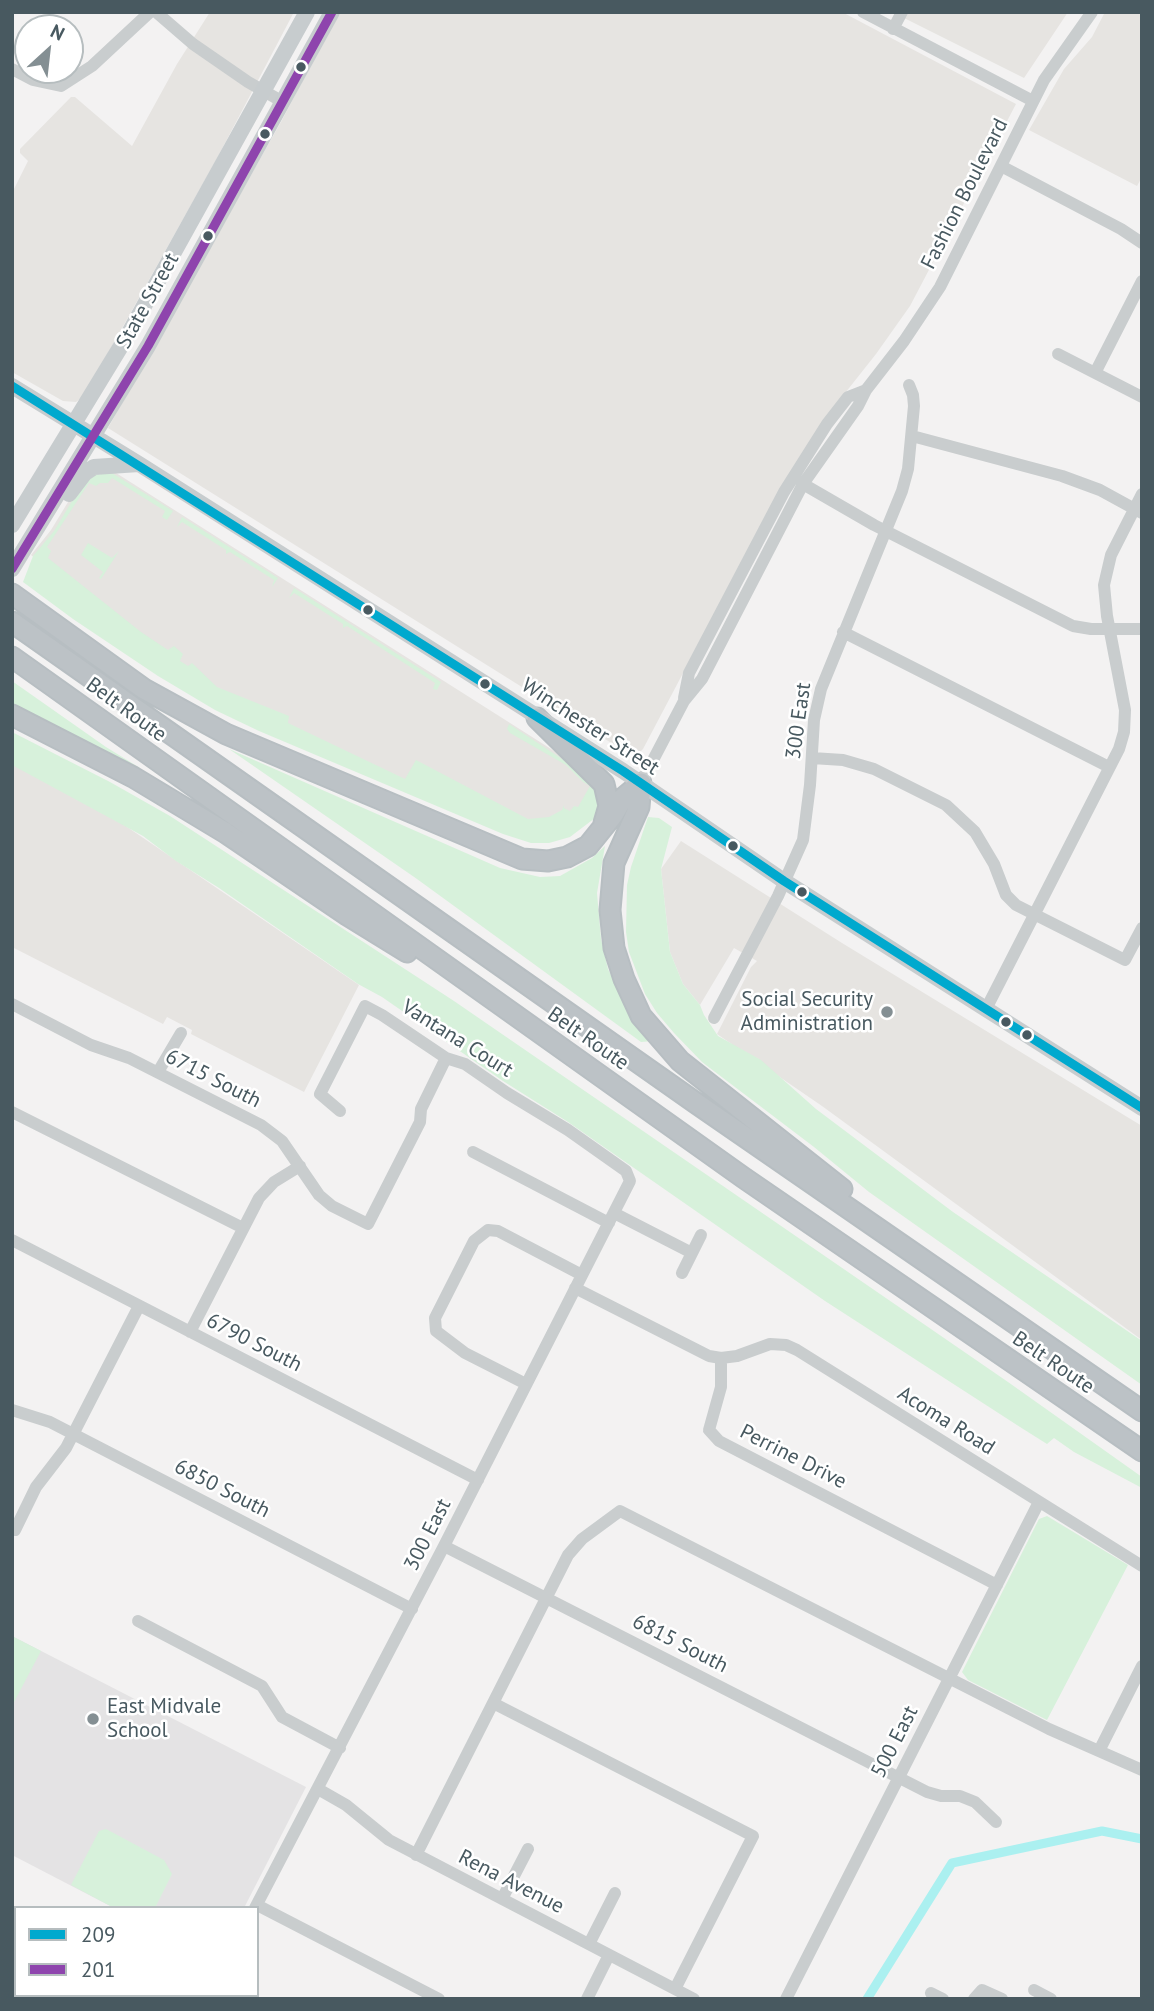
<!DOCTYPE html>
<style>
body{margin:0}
#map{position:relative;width:1154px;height:2011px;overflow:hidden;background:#f3f2f2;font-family:"PT Sans",sans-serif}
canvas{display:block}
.frame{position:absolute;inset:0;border:14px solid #485960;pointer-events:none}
.legend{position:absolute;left:14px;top:1906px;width:245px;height:91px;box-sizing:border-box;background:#fff;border:2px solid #b6bdbf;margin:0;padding:9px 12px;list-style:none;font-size:21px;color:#485960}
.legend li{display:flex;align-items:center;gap:14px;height:35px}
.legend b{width:35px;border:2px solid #b6bdbf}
.north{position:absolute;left:14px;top:14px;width:70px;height:70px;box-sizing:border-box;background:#fff;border:2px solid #b6bdbf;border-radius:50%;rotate:27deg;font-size:19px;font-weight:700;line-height:28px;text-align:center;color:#485960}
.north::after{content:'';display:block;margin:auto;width:24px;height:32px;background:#848f93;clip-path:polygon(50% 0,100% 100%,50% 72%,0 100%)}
</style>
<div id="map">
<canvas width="1154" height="2011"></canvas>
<div class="frame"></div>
<ul class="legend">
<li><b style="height:9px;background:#00a9ce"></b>209</li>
<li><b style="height:9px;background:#8e44ad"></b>201</li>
</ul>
<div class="north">N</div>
</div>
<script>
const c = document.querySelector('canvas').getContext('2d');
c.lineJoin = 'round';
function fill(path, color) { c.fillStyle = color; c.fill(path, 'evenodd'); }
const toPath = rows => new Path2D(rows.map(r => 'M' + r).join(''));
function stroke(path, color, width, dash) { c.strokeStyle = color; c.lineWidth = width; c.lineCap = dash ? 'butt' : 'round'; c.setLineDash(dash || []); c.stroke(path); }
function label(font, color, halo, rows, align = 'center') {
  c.font = font + ' "PT Sans",sans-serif'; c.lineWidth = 5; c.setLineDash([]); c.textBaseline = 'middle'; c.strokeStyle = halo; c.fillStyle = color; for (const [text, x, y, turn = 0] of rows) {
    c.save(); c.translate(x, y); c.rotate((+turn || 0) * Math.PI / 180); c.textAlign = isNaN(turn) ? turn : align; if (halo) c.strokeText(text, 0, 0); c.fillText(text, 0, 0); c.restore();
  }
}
fill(toPath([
 [210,12,294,12,215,162,84,396,76,402,63,401,12,372,12,193,28,161,20,153,20,149,71,97,75,97,132,146,177,64],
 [339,12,842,12,1016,104,910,306,876,354,838,402,778,493,643,749,637,755,629,754,108,428,281,122],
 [892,12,1068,12,1024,78],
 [1105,12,1142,12,1142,177,1137,186,1029,130,1064,69,1092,37],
 [113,471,581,768,598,781,584,810,543,826,395,777,219,691,68,584,31,555,51,530,79,484],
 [12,761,111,816,359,985,304,1092,191,1034,192,1030,167,1017,163,1024,12,947],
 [681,841,842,943,1142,1126,1142,1340,822,1106,717,1034,751,967,757,961,734,948,700,1005,683,984,670,952,661,869]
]), '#e6e4e1');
fill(toPath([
 [12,1636,306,1787,244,1908,114,1908,12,1855]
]), '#e4e3e4');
fill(toPath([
 [112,473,173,511,167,520,162,517,165,511,112,478,108,483,100,483,96,486,89,483,47,547,51,551,48,558,141,632,168,650,174,646,183,654,180,661,188,666,192,663,217,687,289,716,288,723,405,779,416,760,528,819,549,817,562,810,564,805,564,808,570,811,574,806,578,807,590,786,583,782,566,765,510,733,507,729,509,724,594,780,602,817,595,818,570,837,549,843,531,843,503,834,259,731,215,710,158,676,73,619,23,582,33,556,54,531,84,481,91,475],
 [182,517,278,578,272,587,274,580,230,552,226,554,226,550,182,522,177,527],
 [88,543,112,558,119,551,101,579,99,578,103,572,81,555],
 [294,588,441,682,437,690,433,689,435,683,347,626,343,628,343,624,294,593,289,598],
 [12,681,106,747,140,768,136,769,12,705],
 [12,732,110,782,170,816,454,1001,1008,1382,1142,1477,1142,1488,1074,1452,1054,1438,1047,1444,1020,1427,825,1301,568,1122,503,1081,382,997,358,984,219,888,176,861,143,836,12,765],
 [229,749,500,868,540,877,560,876,592,858,605,846,597,893,601,939,608,969,621,996,653,1041,641,1042,417,879],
 [648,817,659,818,672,827,661,869,670,952,683,984,700,1005,704,1015,718,1036,761,1060,816,1109,953,1212,1142,1341,1142,1385,869,1192,814,1147,702,1062,674,1033,657,1013,645,994,629,952,626,932,627,885,631,867],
 [1047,1516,1128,1565,1047,1720,968,1680,962,1672,1039,1519],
 [12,1636,41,1651,12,1706],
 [106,1829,164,1860,172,1874,155,1908,114,1908,71,1885,99,1831]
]), '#d7f1db');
stroke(toPath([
 [867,1999,952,1863,1102,1831,1142,1839]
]), '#abf0f0', 9);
const highway = toPath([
 [12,594,144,689,226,734,522,859,548,861,567,857,588,846,613,815,623,798,641,783],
 [12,622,696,1103,1142,1411],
 [12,657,744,1178,1142,1451],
 [12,715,133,777,226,833,347,915,407,952],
 [537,718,604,784,609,806,604,823],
 [641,783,639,807,614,863,610,910,614,948,624,979,641,1016,680,1061,842,1189]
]);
stroke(highway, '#b7bec2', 23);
stroke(toPath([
 [156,12,193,44,248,82,283,102],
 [863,12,1033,101],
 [893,29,902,12],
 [12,69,33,80,61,86,92,66,150,12],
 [1001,166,1121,229,1142,243],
 [1058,354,1142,397],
 [1095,373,1142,281],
 [912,436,1062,476,1100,490,1142,513],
 [803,484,874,525,1073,626,1091,629,1142,629],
 [843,632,1109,767],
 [684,698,689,673,784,492,827,424,848,397,866,390],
 [812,758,843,760,874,769,946,805,975,832,994,864,1006,895,1016,905,1125,960,1142,928],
 [641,783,684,701,702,679,803,484,858,406,866,390,904,341,940,287,1044,80,1092,12],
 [12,1004,91,1045,129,1058,261,1125,282,1141,319,1195,332,1206,368,1224,420,1122,421,1109,446,1058],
 [986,1009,1119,749,1124,732,1125,710,1107,616,1104,585,1111,555,1142,494],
 [714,1018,778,896,803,840,810,785,814,720,821,689,902,491,908,469,914,406,913,395,909,385],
 [158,1072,181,1033],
 [12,1112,243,1228],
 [473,1152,609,1223],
 [614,1213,692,1253],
 [12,1240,478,1480],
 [682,1273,701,1235],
 [575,1288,709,1356,721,1358,737,1356,770,1344,786,1345,797,1350,1142,1566],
 [190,1332,259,1198,274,1182,300,1166],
 [721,1358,721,1387,709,1430,719,1441,997,1585],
 [526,1384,465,1353,436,1331,435,1318,474,1241,488,1230,498,1231,582,1275],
 [12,1410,50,1422,412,1609],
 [12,1529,15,1530,36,1487,66,1448,139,1306],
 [444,1546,927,1792,941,1796,960,1796,975,1802,996,1822],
 [138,1621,262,1686,282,1717,340,1748],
 [493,1703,753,1836,675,1989],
 [1099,1751,1142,1666],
 [318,1789,346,1805,389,1840,694,1999],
 [416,1855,568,1555,582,1539,620,1511,1049,1729,1142,1770],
 [502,1899,528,1849],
 [257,1905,439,1999],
 [255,1908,444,1546,630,1181,626,1171,568,1130,507,1093,465,1064,446,1058,382,1015,365,1006,320,1094,340,1111],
 [12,1914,16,1916],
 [589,1944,615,1893],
 [1034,1990,1051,1999],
 [931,1993,943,1999],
 [59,1999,61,1995],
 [209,1999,210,1995],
 [587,1999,609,1955],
 [786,1999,1039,1502],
 [974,1999,982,1990,1002,1999]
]), '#c9cdce', 12);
stroke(toPath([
 [12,386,139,464,623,771,784,881,1142,1108],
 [69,494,85,473,94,467,139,464],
 [12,525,129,333,307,12],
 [12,569,148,346,332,12]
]), '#c7ccce', 16);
stroke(highway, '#bcc2c6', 19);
stroke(toPath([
 [12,386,623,771,784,881,1142,1108]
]), '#00a9ce', 9);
stroke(toPath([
 [12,569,148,346,332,12]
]), '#8e44ad', 9);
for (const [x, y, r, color] of [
 [301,67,6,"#485960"],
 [265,134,6,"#485960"],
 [208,236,6,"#485960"],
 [368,610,6,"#485960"],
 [485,684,6,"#485960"],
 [733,846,6,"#485960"],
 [802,892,6,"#485960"],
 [887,1012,7,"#848f93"],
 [1006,1022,6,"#485960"],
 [1027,1035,6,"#485960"],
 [93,1719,7,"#848f93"]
]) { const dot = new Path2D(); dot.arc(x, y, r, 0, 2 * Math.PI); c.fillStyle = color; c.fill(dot); stroke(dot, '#fff', 2.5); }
label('21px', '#485960', '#fff', [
 ["Fashion Boulevard",965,194,-63],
 ["State Street",148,301,-61],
 ["Belt Route",126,710,36],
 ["300 East",799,721,-82],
 ["Winchester Street",590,727,33],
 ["Vantana Court",457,1039,32],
 ["Belt Route",588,1039,35],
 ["6715 South",213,1079,27],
 ["6790 South",254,1343,27],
 ["Belt Route",1053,1363,34],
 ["Acoma Road",946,1421,32],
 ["Perrine Drive",793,1457,27],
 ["6850 South",222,1489,27],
 ["300 East",428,1535,-63],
 ["6815 South",680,1644,27],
 ["500 East",895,1742,-63],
 ["Rena Avenue",511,1882,27]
]);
label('21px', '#485960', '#fff', [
 ["Social Security",873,1000],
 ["Administration",873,1024],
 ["East Midvale",107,1707,"left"],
 ["School",107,1731,"left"]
], 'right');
</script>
